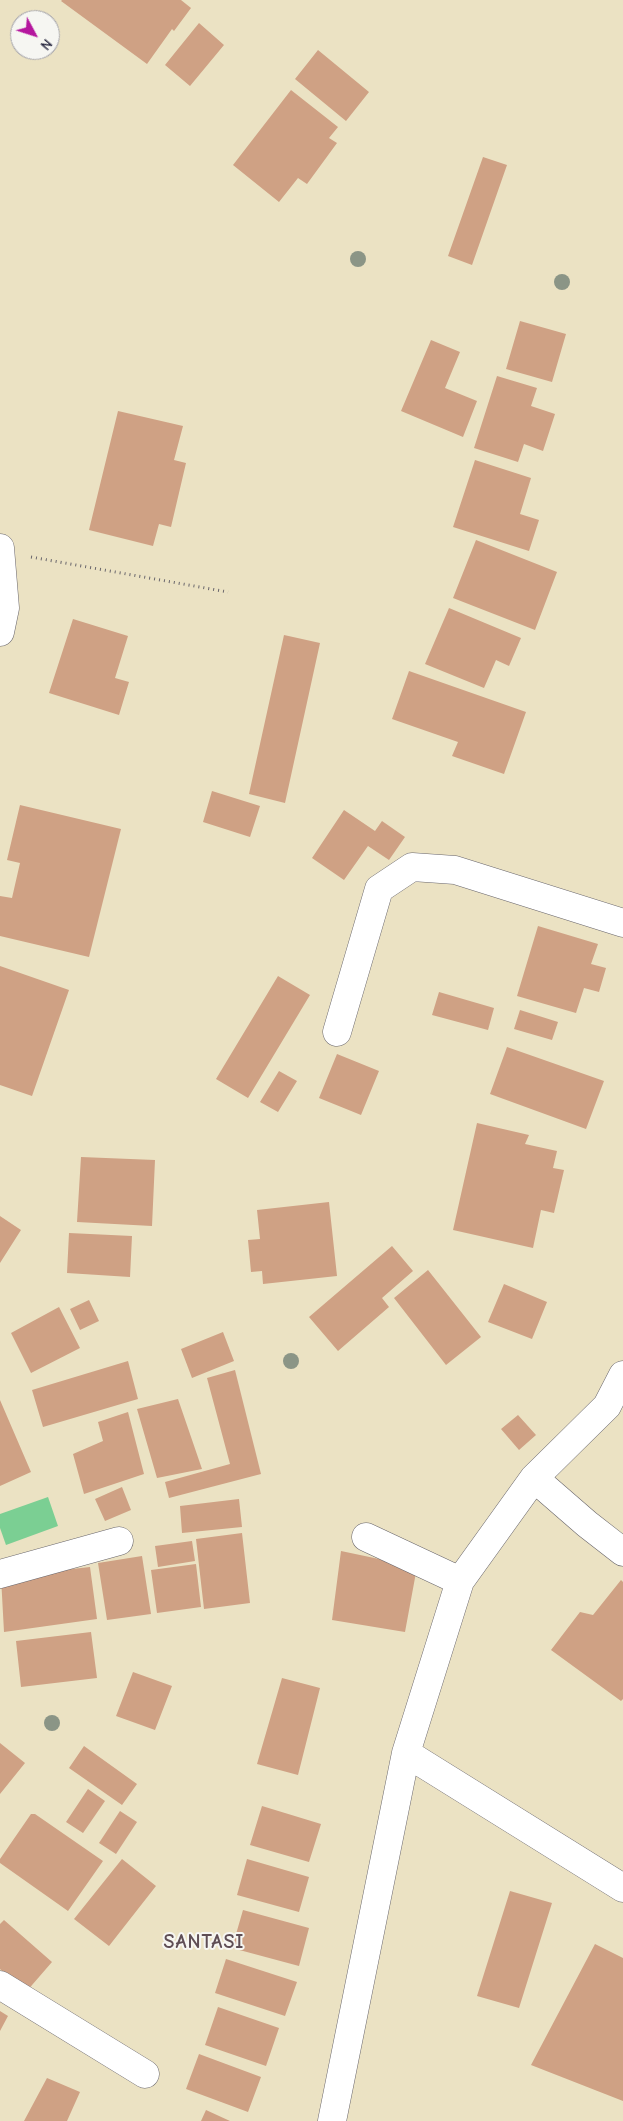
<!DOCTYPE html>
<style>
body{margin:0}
#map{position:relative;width:623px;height:2121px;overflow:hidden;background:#ebe2c3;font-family:"Comic Neue",sans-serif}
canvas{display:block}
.north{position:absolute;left:10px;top:10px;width:50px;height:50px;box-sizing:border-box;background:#f6f6f2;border:1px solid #a1a1a9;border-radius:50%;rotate:130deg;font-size:14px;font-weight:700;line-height:20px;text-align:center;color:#22223b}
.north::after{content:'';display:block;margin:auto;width:18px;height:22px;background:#b5179e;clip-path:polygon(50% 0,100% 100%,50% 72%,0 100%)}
</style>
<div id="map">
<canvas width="623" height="2121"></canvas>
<div class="north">N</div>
</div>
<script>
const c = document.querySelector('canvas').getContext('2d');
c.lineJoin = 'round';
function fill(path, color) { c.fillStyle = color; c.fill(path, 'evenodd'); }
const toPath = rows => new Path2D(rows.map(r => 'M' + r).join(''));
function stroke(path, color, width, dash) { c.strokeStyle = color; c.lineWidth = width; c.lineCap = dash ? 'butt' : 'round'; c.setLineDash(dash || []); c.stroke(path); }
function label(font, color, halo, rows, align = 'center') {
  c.font = font + ' "Comic Neue",sans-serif'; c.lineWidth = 4; c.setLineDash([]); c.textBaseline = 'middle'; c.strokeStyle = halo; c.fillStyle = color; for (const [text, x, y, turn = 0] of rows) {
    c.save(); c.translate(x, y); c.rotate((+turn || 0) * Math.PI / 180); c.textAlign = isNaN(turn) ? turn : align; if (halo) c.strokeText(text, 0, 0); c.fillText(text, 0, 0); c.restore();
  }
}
fill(toPath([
 [48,1497,58,1526,6,1545,0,1528,0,1514]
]), '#7bcf93');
fill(toPath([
 [62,0,181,0,191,8,174,31,172,29,147,64,61,1],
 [199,23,224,45,190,86,165,65],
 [318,50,369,92,346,121,295,79],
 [291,90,338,127,329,138,337,143,307,184,298,178,279,202,233,165],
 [483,157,507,165,472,265,448,256],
 [520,321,566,334,552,382,506,369],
 [431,340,460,352,445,388,477,401,463,437,401,411],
 [497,376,537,388,531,406,555,414,543,451,524,444,518,462,474,448],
 [118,411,183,426,174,460,186,463,171,527,159,524,153,546,89,530],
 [475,460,531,478,520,514,539,520,529,551,453,527],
 [476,540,557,572,535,630,453,598],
 [449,608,521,638,509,666,496,660,484,688,425,664],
 [73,619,128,636,115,678,129,682,119,715,49,693],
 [284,635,320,643,285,803,249,794],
 [409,671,526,712,504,774,452,756,458,742,392,719],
 [212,791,260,806,250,837,203,822],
 [20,805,121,829,89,957,0,936,0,896,12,898,20,863,7,860],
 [344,810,375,831,382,821,405,837,389,860,368,846,344,880,312,858],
 [538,926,598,944,591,964,606,968,599,992,584,988,576,1013,517,996],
 [0,966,69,990,32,1096,0,1085],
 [278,976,310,995,248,1098,216,1079],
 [439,992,494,1008,488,1030,432,1015],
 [520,1010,558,1022,552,1040,514,1029],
 [507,1047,604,1081,586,1129,490,1094],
 [337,1054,379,1071,361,1115,319,1098],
 [279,1071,297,1081,278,1112,260,1102],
 [477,1123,529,1135,525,1144,557,1151,553,1168,564,1170,554,1213,541,1210,533,1248,453,1230],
 [81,1157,155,1160,152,1226,77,1222],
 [329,1202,337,1276,263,1284,262,1271,251,1272,248,1240,260,1239,257,1210],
 [0,1216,21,1230,0,1263],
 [69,1233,132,1236,130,1277,67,1273],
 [392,1246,413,1271,382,1298,389,1307,338,1351,309,1317],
 [428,1270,481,1337,446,1365,394,1298],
 [504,1284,547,1302,532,1339,488,1322],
 [89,1300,99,1321,80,1330,70,1309],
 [59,1307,80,1348,31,1373,11,1333],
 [223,1332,234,1361,192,1378,181,1349],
 [128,1361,138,1399,43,1427,32,1390],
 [235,1370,261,1474,169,1498,165,1482,230,1464,207,1378],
 [178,1399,202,1469,157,1478,137,1409],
 [0,1400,31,1472,0,1486],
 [128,1412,144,1474,84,1494,73,1454,103,1441,98,1422],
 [518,1415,536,1435,519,1450,501,1429],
 [122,1487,131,1510,105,1521,95,1499],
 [239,1499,242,1527,182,1533,180,1506],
 [242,1533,250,1603,204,1609,196,1539],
 [192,1541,195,1561,158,1567,155,1546],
 [341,1551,417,1567,405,1632,332,1620],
 [142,1556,151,1614,107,1620,98,1563],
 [196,1564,201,1607,157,1613,151,1570],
 [90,1567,97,1619,4,1632,1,1577],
 [621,1580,623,1582,623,1699,621,1701,551,1650,580,1612,593,1615],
 [91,1632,97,1678,21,1687,16,1641],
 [133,1672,172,1686,155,1730,116,1716],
 [282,1678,320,1688,298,1775,257,1764],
 [0,1743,25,1763,0,1794],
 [84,1746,137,1784,122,1805,69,1768],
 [88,1789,105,1801,83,1833,66,1822],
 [262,1806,321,1824,309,1862,250,1845],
 [120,1811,137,1822,116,1854,99,1843],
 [31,1814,35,1814,103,1861,68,1911,0,1863,0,1859],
 [122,1859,156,1886,109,1946,74,1919],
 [247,1859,309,1877,299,1912,237,1895],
 [510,1891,552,1903,519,2008,477,1996],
 [243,1910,309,1928,299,1966,232,1948],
 [4,1920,52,1962,26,1992,0,1969,0,1924],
 [595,1944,623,1958,623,2101,531,2065],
 [226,1959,297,1982,285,2016,215,1993],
 [218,2007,279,2028,266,2066,205,2045],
 [0,2011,8,2016,0,2031],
 [199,2054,261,2077,248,2112,186,2089],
 [47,2078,80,2092,67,2121,24,2121],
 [206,2110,230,2121,201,2121]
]), '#cfa184');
const minor = toPath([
 [0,548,5,608,0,632],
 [337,1032,379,889,412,867,455,870,623,923],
 [534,1478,587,1524,623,1552],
 [366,1537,460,1581],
 [0,1574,119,1541],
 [406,1753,623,1888],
 [0,1985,145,2074],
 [332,2121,406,1753,460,1581,534,1478,607,1406,623,1375]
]);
stroke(minor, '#68656b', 29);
stroke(toPath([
 [31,557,228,592]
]), '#68656b', 3, [1, 4]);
stroke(minor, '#fff', 28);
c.fillStyle = '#8b9586';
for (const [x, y] of [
 [358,259],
 [562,282],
 [291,1361],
 [52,1723]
]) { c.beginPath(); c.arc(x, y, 8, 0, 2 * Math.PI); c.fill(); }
c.letterSpacing = '1px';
label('bold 20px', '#5f4e55', '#f6f6f2', [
 ["SANTASI",204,1942]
]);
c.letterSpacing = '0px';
</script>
